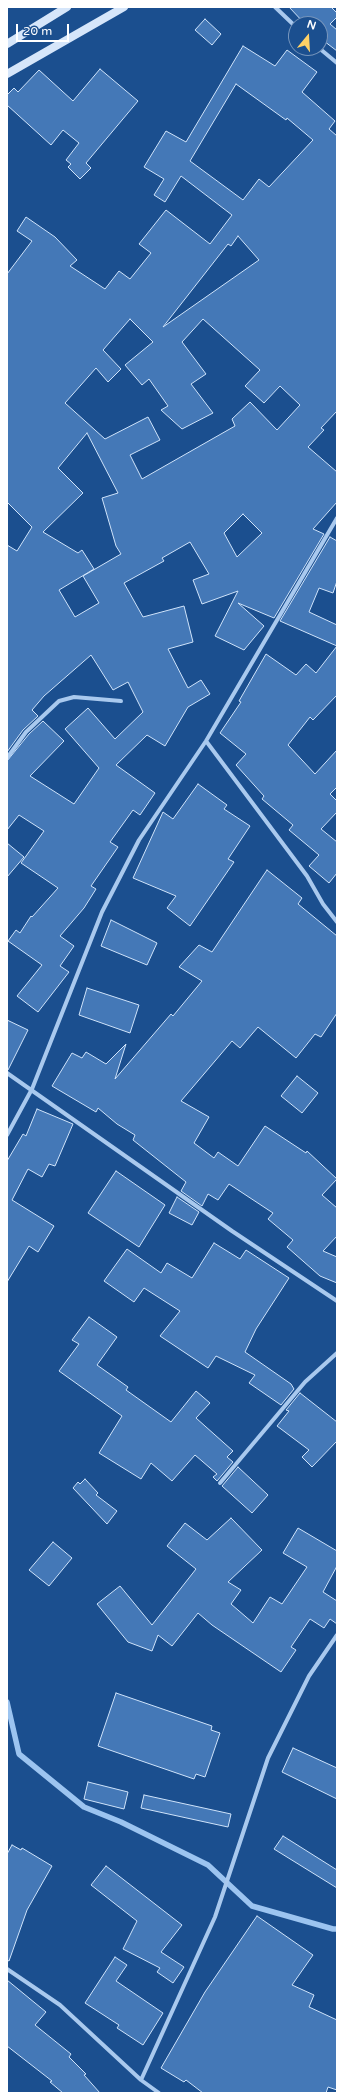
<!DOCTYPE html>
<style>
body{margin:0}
#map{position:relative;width:344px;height:2100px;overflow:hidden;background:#1b4f8f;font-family:"Varela Round",sans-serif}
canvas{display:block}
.frame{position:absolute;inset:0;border:8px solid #fff;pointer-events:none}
.north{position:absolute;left:288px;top:16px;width:40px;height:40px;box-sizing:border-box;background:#1b4f8f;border:1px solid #7695bc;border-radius:50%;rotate:18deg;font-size:11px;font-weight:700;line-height:16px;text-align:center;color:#fff}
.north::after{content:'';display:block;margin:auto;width:14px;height:18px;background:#ffd166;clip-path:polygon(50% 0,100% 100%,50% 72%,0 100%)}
.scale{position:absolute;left:16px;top:24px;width:53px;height:18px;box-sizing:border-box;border:2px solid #fff;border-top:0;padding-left:5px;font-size:12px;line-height:14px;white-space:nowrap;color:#fff;-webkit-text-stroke:3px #1b4f8f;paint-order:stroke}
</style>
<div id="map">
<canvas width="344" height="2100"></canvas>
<div class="frame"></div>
<div class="north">N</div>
<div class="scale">20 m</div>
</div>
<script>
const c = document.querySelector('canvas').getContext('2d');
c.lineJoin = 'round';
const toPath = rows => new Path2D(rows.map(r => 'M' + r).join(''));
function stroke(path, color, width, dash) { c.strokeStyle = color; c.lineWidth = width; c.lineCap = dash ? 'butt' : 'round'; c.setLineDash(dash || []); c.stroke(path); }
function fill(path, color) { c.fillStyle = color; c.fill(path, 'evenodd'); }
stroke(toPath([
 [7,1702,19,1754,84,1807,121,1822,208,1865,252,1906,333,1929,337,1929]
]), '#9cc4f0', 5.5);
const building = toPath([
 [289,7,331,7,337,13,337,17,330,24,337,30,337,51,320,38,320,24,305,24,289,7],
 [205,19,221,34,212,45,195,30,205,19],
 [243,46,275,66,287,50,317,72,302,92,335,121,329,129,337,136,337,411,321,428,324,430,308,447,337,472,337,502,313,529,324,534,274,618,238,603,264,626,244,650,215,636,238,591,202,604,193,580,209,574,190,542,162,558,164,561,124,583,143,617,184,606,193,642,168,649,188,688,201,680,210,694,188,707,165,746,147,735,116,765,155,793,140,815,133,810,110,842,118,847,91,886,96,889,84,908,60,936,74,946,60,966,69,972,38,1012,17,996,42,965,8,941,16,930,20,933,31,916,32,917,58,888,21,863,44,831,19,815,7,830,7,761,29,734,43,721,64,741,30,776,74,804,99,768,65,729,88,708,115,739,143,712,128,682,113,690,91,655,44,696,32,710,38,716,23,730,7,752,7,545,17,551,32,527,7,502,7,274,32,241,17,231,26,217,55,237,77,260,70,266,105,289,119,271,130,279,151,253,139,244,166,210,210,244,232,215,181,176,165,202,154,195,164,179,144,167,166,131,186,142,243,46],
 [236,84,286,120,287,118,313,140,269,187,259,179,243,200,190,161,236,84],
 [238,236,259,260,163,327,228,244,231,246,238,236],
 [130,319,153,342,125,365,142,385,149,379,168,406,161,410,182,429,213,413,191,384,206,374,182,342,203,319,260,370,245,386,264,403,280,386,300,405,277,430,250,402,232,419,235,426,142,479,130,455,160,440,148,417,105,439,65,403,96,368,108,382,121,369,103,350,130,319],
 [87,433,118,493,102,498,116,546,121,554,83,576,99,603,75,617,59,590,94,569,82,550,78,553,43,532,83,493,58,468,87,433],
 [243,514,262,533,237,557,224,533,243,514],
 [100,69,138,101,86,163,91,168,80,179,68,167,71,164,66,160,79,143,63,130,51,145,7,105,7,95,14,88,18,92,39,70,73,101,100,69],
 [330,537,337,541,337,581,333,593,319,588,309,612,337,625,337,695,313,720,310,717,288,745,315,774,337,750,337,787,330,794,337,801,337,812,321,829,337,842,337,873,329,883,309,866,319,855,289,830,293,825,262,799,264,796,236,765,246,754,220,733,241,702,239,701,266,654,296,675,306,664,316,673,337,646,280,621,330,537],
 [198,784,227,805,224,809,250,826,228,859,234,862,190,926,167,908,176,896,133,878,163,812,173,819,198,784],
 [7,843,24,857,7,877,7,843],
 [267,870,302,898,298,904,337,936,337,1013,321,1037,315,1034,296,1058,258,1027,240,1048,232,1041,181,1101,209,1117,194,1143,214,1158,218,1152,238,1166,265,1126,306,1153,307,1151,337,1179,322,1195,337,1208,337,1236,323,1251,337,1257,337,1283,320,1276,287,1247,293,1240,268,1219,273,1213,229,1184,218,1200,208,1194,202,1206,181,1191,186,1182,133,1140,135,1135,117,1124,98,1108,96,1112,52,1086,72,1053,82,1058,86,1052,106,1064,126,1044,115,1079,171,1014,173,1016,202,981,179,967,199,945,212,952,267,870],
 [111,920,157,943,147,965,101,946,111,920],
 [87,988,139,1005,130,1033,79,1015,87,988],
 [7,1020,28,1030,8,1070,7,1070,7,1020],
 [297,1076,318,1093,302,1113,281,1096,297,1076],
 [37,1109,73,1124,55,1166,49,1164,42,1177,28,1169,12,1200,54,1226,38,1252,29,1246,7,1282,7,1161,23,1134,26,1136,37,1109],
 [116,1171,165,1205,139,1247,88,1213,116,1171],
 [177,1197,199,1212,192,1225,169,1213,177,1197],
 [214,1243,240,1259,246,1250,289,1278,256,1329,245,1352,291,1384,294,1389,281,1405,249,1383,255,1375,216,1356,208,1368,160,1336,180,1311,144,1288,134,1302,104,1281,127,1249,161,1273,167,1263,192,1278,214,1243],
 [89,1317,117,1337,97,1365,128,1387,126,1390,171,1422,196,1391,210,1403,196,1418,233,1451,227,1457,233,1462,217,1481,213,1477,217,1474,195,1455,172,1481,151,1463,141,1479,99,1453,122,1416,59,1371,79,1344,72,1340,89,1317],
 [300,1393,337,1422,337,1441,312,1467,302,1457,309,1450,277,1426,289,1411,286,1410,300,1393],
 [238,1467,268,1495,252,1513,222,1486,238,1467],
 [85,1479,98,1493,96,1495,117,1511,107,1524,73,1488,78,1482,80,1484,85,1479],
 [231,1518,262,1550,228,1582,241,1590,231,1604,253,1623,270,1597,282,1604,307,1567,283,1553,298,1528,337,1551,337,1566,323,1592,337,1601,337,1624,330,1619,324,1628,310,1619,291,1647,296,1650,281,1672,212,1625,198,1613,172,1646,158,1635,152,1651,128,1642,97,1604,120,1586,152,1625,196,1569,167,1546,185,1523,207,1540,231,1518],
 [53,1542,72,1558,49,1586,29,1570,53,1542],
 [116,1693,212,1726,211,1730,220,1733,205,1777,196,1774,194,1779,98,1746,116,1693],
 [293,1748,337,1768,337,1799,282,1772,293,1748],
 [88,1782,128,1792,124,1809,84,1799,88,1782],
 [144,1795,231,1814,228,1827,141,1808,144,1795],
 [283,1836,337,1870,337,1888,274,1849,283,1836],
 [12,1845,21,1850,22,1848,52,1866,27,1910,9,1961,7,1960,7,1854,12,1845],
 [106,1866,182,1925,161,1952,184,1967,173,1983,157,1972,160,1968,123,1949,137,1921,91,1885,106,1866],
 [257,1916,313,1955,292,1985,314,1995,309,2007,337,2020,337,2090,328,2087,326,2093,203,2093,186,2080,184,2082,161,2068,205,1992,257,1916],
 [115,1957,127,1965,116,1981,163,2013,143,2045,117,2028,119,2025,85,2003,115,1957],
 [7,1980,46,2012,35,2025,71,2054,69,2057,86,2074,84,2075,100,2093,63,2093,50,2082,52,2081,7,2046,7,1980]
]);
fill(building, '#4478b7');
stroke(building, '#cfe3fa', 1);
stroke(toPath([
 [275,7,296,27],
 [319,48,337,63],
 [206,741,307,876,323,904,337,922],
 [7,758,26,732,59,701,74,697,121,701],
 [7,1073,232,1231,337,1301],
 [7,1135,32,1089,102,912,139,840,206,741,337,518],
 [220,1483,305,1382,337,1353],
 [7,1969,60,2005,141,2080,159,2093],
 [141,2080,215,1917,268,1758,309,1676,337,1635]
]), '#a9c9ee', 4);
stroke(toPath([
 [7,44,67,7],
 [7,74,124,7]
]), '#d6e6fa', 8);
</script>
